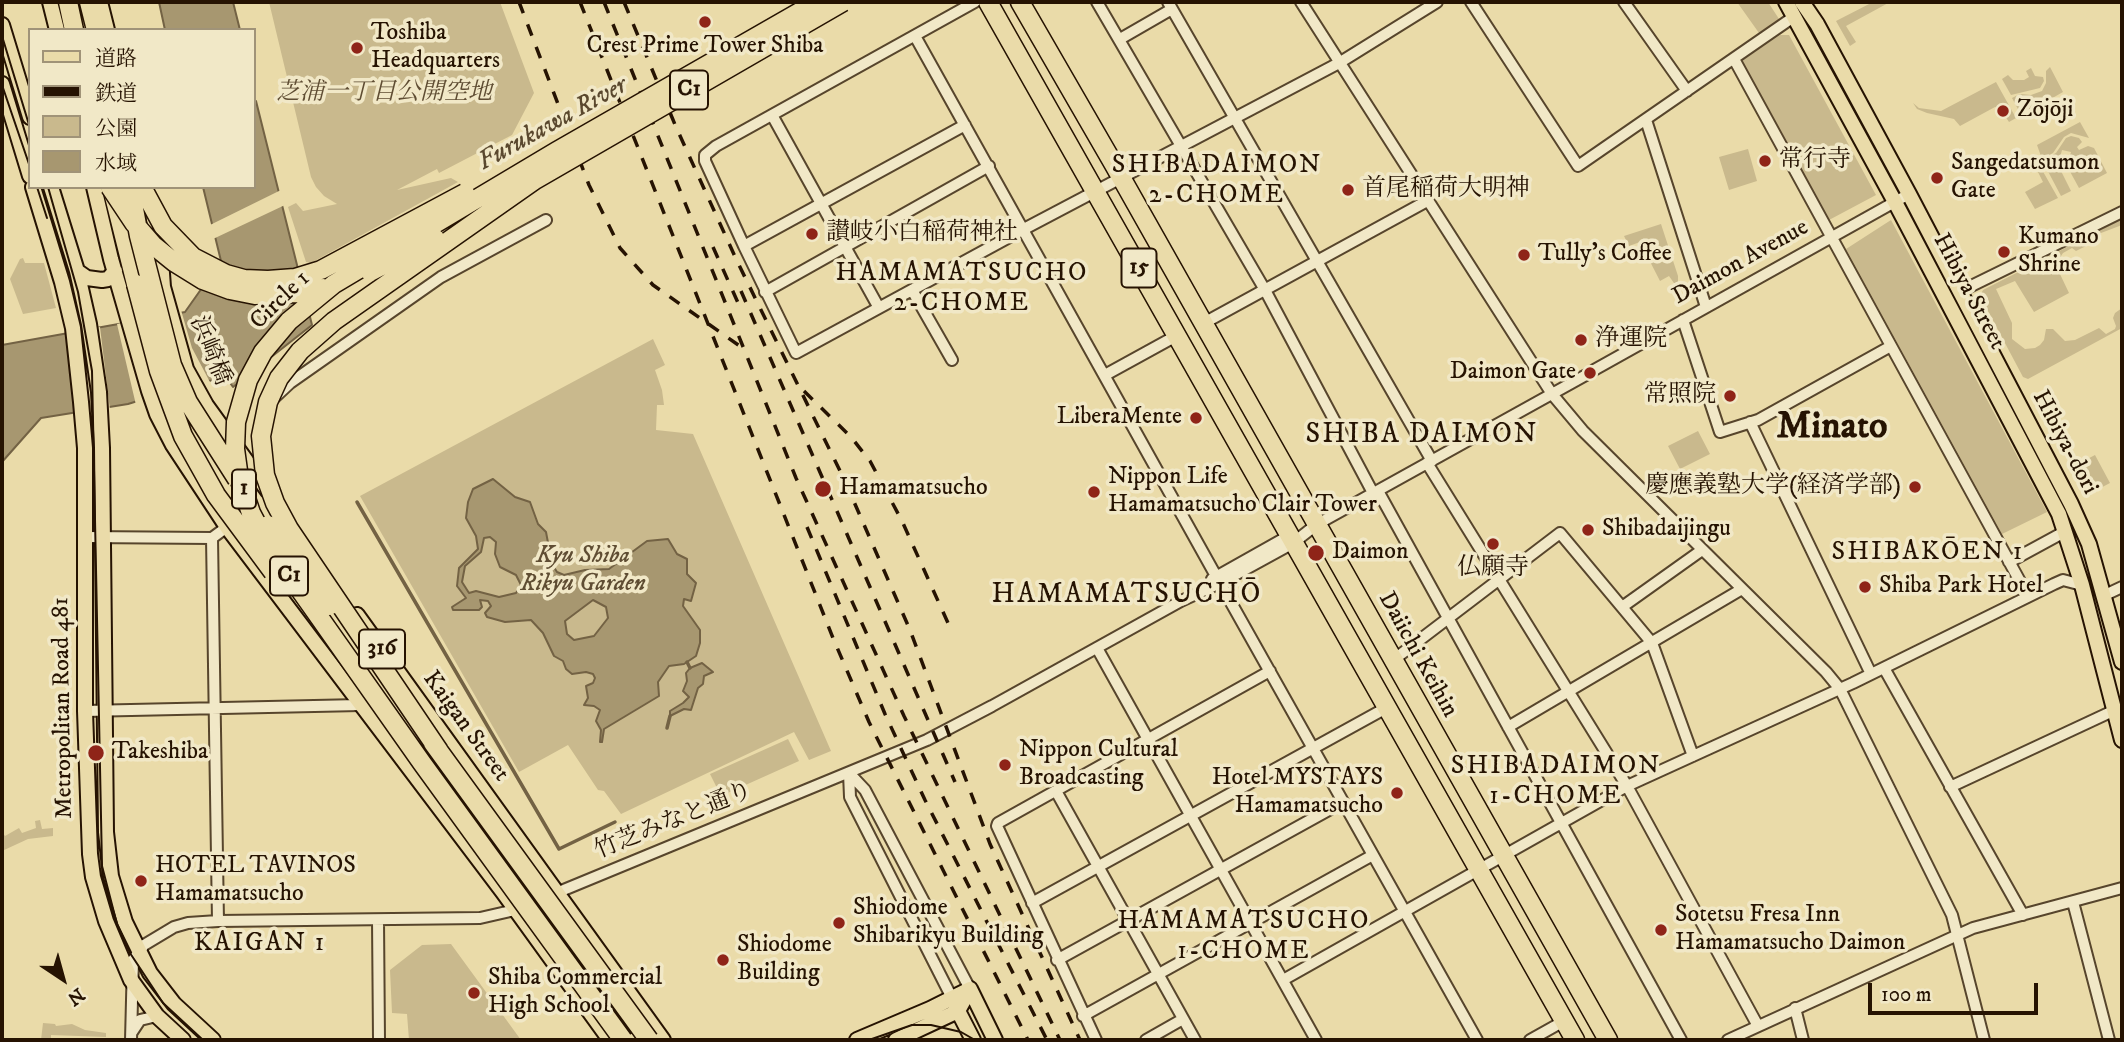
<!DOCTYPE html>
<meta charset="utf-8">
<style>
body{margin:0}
#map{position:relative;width:2124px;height:1042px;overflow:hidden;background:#eadba9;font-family:"IM FELL DW Pica","Noto Serif JP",serif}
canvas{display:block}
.frame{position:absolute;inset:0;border:4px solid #261302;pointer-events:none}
.legend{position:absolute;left:28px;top:28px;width:228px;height:161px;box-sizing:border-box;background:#f1e8c7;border:2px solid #a09378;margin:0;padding:9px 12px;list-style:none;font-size:21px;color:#261302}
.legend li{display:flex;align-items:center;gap:14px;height:35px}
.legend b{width:35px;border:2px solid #a09378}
.north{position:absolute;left:28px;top:944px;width:70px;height:70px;-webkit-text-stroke:5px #f1e8c7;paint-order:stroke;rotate:144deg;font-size:19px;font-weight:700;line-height:28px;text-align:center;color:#261302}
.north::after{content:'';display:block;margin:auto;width:24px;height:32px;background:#261302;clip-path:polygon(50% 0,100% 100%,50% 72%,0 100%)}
.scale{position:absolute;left:1868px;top:983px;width:170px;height:32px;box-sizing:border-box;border:4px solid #261302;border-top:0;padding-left:9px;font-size:21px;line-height:24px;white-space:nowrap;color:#261302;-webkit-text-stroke:5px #f1e8c7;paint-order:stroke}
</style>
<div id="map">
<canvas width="2124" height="1042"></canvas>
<div class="frame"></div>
<ul class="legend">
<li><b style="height:9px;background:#eadba9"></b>道路</li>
<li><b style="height:9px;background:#261302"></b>鉄道</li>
<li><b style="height:19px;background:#c9b98d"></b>公園</li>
<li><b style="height:19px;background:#a79770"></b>水域</li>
</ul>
<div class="north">N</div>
<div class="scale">100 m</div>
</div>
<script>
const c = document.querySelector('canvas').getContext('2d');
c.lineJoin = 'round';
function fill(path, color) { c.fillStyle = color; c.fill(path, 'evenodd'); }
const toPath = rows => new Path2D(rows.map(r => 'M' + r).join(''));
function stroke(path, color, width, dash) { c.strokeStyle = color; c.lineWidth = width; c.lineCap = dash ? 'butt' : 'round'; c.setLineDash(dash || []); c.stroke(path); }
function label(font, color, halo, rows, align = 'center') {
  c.font = font + ' "IM FELL DW Pica","Noto Serif JP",serif'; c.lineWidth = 7; c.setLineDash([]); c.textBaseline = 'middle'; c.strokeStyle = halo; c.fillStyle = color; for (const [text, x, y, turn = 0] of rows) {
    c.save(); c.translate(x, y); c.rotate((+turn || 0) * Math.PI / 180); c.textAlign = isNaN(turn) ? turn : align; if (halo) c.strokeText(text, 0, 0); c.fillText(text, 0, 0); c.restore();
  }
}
fill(toPath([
 [269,2,500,2,534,93,512,135,439,173,437,169,397,190,451,178,458,182,311,263,306,262,288,207,296,203,303,211,337,204,324,196,316,187,311,177],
 [1737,2,1768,2,1779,19,1759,33],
 [1873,2,1890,2,1846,26,1856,42,1850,46,1836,21],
 [1780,35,1789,35,1876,195,1829,220,1742,63,1743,60],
 [2050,67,2063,92,2026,113,2026,108,2020,107,2019,111,2012,98,2020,94,2031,95,2042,91,2046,83,2046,71],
 [2031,68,2035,76,2043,77,2044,81,2040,88,2011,95,2002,79,2008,75,2013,80,2024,80,2029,77,2026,71],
 [1996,82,2016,118,2009,122,2001,110,1995,107,1960,126,1954,119,1927,113,1917,109,1913,103,1919,108,1941,111],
 [2080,122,2089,138,2071,133,2064,137,2053,153,2042,159,2037,145],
 [2071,136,2079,138,2082,142,2077,147,2079,150,2088,146,2094,148,2107,173,2079,188,2067,166,2071,152,2062,150,2058,165,2071,191,2061,196,2042,160,2056,153,2066,138],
 [1748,149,1757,181,1729,190,1719,157],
 [2041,168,2058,198,2035,209,2025,192,2043,182,2037,170],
 [2122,219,2122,225,2101,233,2100,239,2076,251,2072,248,2063,253,2061,256,2064,264,2059,272,2069,293,2034,312,2015,281,1996,289,2012,323,2012,339,2025,349,2035,348,2040,345,2044,340,2046,329,2053,329,2065,341,2075,340,2099,328,2106,334,2115,329,2116,326,2113,318,2115,313,2122,308,2122,328,2028,379,2023,377,1980,296,1983,290],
 [1891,220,2047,512,2002,534,1846,249],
 [1661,224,1678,276,1678,285,1676,286,1669,276,1660,281,1640,242,1629,246,1624,236],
 [23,258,25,263,44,263,56,308,23,314,10,279,20,259],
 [653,339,665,365,655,370,662,390,664,405,657,405,656,430,693,434,831,751,809,760,794,732,621,814,604,791,598,790,568,745,519,772,360,496],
 [1698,431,1710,454,1680,469,1668,446],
 [2095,455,2110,483,2087,495,2072,467],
 [788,739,799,761,721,796,710,774],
 [40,820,42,829,53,828,53,836,28,839,2,851,2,832,5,836,19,828,22,833,36,828,35,821],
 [451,944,521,1040,409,1040,407,1014,392,1013,390,970,422,945],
 [43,1023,55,1024,56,1026,72,1024,85,1030,106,1033,106,1037,51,1035,51,1040,41,1040]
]), '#c9b98d');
const water = toPath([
 [159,2,233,2,240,30,165,30,159,2],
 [254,101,256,101,312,325,233,387,228,380,202,381,128,404,41,418,2,462,2,345,185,312,221,261,203,187,254,187,254,101],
 [493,479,515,497,530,502,538,524,546,532,552,564,557,572,564,575,585,570,609,569,647,541,668,539,677,554,687,559,687,574,696,583,691,601,684,599,683,606,700,630,700,643,696,656,684,664,669,666,658,682,659,696,604,729,602,742,600,742,601,730,596,721,600,710,594,706,584,705,588,698,586,686,593,683,595,678,593,674,586,672,572,674,566,669,563,661,554,656,543,633,531,620,505,622,487,617,485,613,491,606,488,601,480,600,482,607,479,610,453,610,452,607,466,598,457,586,459,568,478,549,476,536,466,518,468,502,473,489,493,479],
 [490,537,496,542,495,554,500,567,516,575,521,585,516,593,499,597,476,591,469,593,462,582,465,566,481,552,484,538,490,537],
 [593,600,606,607,608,618,594,636,574,640,567,634,565,621,593,600],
 [702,663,713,672,704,676,703,684,698,688,691,710,684,709,670,716,670,711,683,703,689,697,683,691,687,681,686,673,690,668,702,663]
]);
fill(water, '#a79770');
stroke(water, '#736244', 2);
fill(toPath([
 [281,190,285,205,213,239,210,225],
 [181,310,192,348,211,384,136,405,117,324],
 [100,327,110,410,75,416,65,333]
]), '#eadba9');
stroke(toPath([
 [357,502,559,849,615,822],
 [687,662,690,668],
 [667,728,670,716]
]), '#736244', 3.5);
const minor = toPath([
 [975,2,716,146,705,155,705,161,744,246,796,353,1024,229,1339,63,1437,2],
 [1097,2,1265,290,1373,493],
 [1168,2,1432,461],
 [1301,2,1552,394,1583,431,1826,672,1840,689,1952,915,1984,1040],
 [1471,2,1578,166,1795,16],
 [1624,2,1687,91],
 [915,36,1216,576],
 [1120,39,1172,9],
 [1734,59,2028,596],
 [772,115,879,308],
 [1646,120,1706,307],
 [744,246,965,125],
 [912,290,952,360],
 [765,292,989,166],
 [1959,292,2122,212],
 [1683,320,1720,432,1758,420,1891,346],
 [1204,323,1427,201],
 [1594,370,1909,194],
 [1105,375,1176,336],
 [274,398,290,383,441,277,546,220],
 [1750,422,1871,674],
 [1427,463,1627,786,1758,1026],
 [1378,491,1681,1040],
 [1314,526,1586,375],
 [85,537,212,538,227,527,242,488],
 [212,538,218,921],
 [2009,562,2066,531],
 [1212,579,1292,534],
 [1220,583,1477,1040],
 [2105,595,2122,587],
 [1622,607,1702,550],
 [1097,648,1316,1040],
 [1392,661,1560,533,1652,643,1693,756],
 [1884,668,2023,915],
 [85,711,360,705],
 [1508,727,1742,589],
 [849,773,850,797,952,998],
 [849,773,865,790,970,989],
 [1950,787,2115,710],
 [1056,791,1195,1040],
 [2073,902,2109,1040],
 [1032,903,1386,708],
 [378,920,379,1040],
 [1057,960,1343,802],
 [1283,980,1627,786,1853,683,2054,584,2063,580,2082,585],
 [1795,1008,1803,1040],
 [1083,1016,1373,855],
 [132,1032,140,1020,157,1016],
 [131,1040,133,960,144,945,174,927,188,923,218,921,480,918,515,910,927,740,992,706,1181,601,1220,583,1293,543,1316,525],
 [1096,1040,997,826,998,823,1270,671],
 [1146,1040,1183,1019],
 [1530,1040,1564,1021],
 [1728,1040,1973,928,2122,888]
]);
const major = toPath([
 [50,2,57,30],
 [100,2,107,30],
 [1786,2,1895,202,2059,514,2082,585,2122,740],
 [1802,2,1817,24,1909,194,2071,504,2089,544,2122,662],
 [2,25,30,117],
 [2,84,30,176],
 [33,187,62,282,73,328,81,402,85,448,85,711,90,854,93,877,106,921,131,980,157,1016,183,1040],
 [51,187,77,271,89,324,99,392,102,448,106,832,111,876,125,922,150,973,174,1004,213,1040],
 [94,187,111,259,149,391,157,414,173,445,227,527,503,892,610,1040],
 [153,215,160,246,163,287,186,369,206,405,268,491],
 [77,271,87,278,102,280,108,279,115,271],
 [357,615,663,1040],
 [481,812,485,830,525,884,518,903],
 [555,899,547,920,601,993,603,1013],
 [954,1003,973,1040],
 [857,1040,930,1009,970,989,995,1040],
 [896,1040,958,1011,970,989]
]);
const highway = toPath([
 [68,2,74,30],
 [89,2,96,30],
 [988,2,1575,1040],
 [1020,2,1113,163,1608,1040],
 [114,196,136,284]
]);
stroke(minor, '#57452c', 14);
stroke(major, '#261302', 18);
stroke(highway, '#261302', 21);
stroke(minor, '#f1e8c7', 10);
stroke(major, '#eadba9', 14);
stroke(highway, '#eadba9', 18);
stroke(toPath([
 [2,36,30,128],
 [2,85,30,167],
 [37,187,47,218],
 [48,187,78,292,92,371,102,866,117,924,130,953,163,1003,203,1040],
 [869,1040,912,1025,931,1025,961,1032,975,1040]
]), '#261302', 2);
stroke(toPath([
 [519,2,589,185,620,248,653,285,744,349],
 [580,2,833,638,869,722,1028,1040],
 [604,2,796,478,904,716,1060,1040],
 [624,2,676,127,737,261,844,479,910,630,990,844,1080,1040],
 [713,247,739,305],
 [741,291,955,782],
 [804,391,851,437,870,461,902,521,948,623],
 [807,527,885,714,925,800,1047,1040]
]), '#261302', 3.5, [12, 12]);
const highwayBridge = toPath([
 [110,187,134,223,153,245,174,262,203,280,230,290,255,295,298,293,323,288],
 [130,187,139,236,172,365,188,402,237,479],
 [142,187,163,226,193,257,226,274,244,279,268,280,295,278,321,270,465,193],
 [370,272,435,238],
 [136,284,159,371,183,436,216,495,273,572],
 [268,525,329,606],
 [433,743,649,1040],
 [439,751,289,529,275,503,265,475,261,436,268,402,279,378,300,351,334,321,535,180,843,2],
 [623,1040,422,763,267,543,251,513,239,478,235,449,236,422,248,380,263,352,289,321,334,284,557,151,817,2]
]);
stroke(highwayBridge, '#261302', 21, []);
stroke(highwayBridge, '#eadba9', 18);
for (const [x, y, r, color] of [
 [705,22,7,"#8f2418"],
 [357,48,7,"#8f2418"],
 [2003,111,7,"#8f2418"],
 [1765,161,7,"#8f2418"],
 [1937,178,7,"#8f2418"],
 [1348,190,7,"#8f2418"],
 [812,234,7,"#8f2418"],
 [2004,252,7,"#8f2418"],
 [1524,255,7,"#8f2418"],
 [1581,340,7,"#8f2418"],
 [1590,373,7,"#8f2418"],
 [1730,396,7,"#8f2418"],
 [1196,418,7,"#8f2418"],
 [1915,487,7,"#8f2418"],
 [823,489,9,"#8f2418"],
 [1094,492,7,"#8f2418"],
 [1588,530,7,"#8f2418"],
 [1493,544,7,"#8f2418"],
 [1316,553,9,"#8f2418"],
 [1865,587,7,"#8f2418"],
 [96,753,9,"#8f2418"],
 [1005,765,7,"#8f2418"],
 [1397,793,7,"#8f2418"],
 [141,881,7,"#8f2418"],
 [839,923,7,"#8f2418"],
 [1661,930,7,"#8f2418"],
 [723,960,7,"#8f2418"],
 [474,993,7,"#8f2418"]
]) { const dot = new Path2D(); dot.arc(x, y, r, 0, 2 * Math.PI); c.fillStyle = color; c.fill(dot); stroke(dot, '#f1e8c7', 2.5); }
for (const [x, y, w] of [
 [689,90,38],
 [1139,268,35],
 [244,489,24],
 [289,576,38],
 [382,649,46]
]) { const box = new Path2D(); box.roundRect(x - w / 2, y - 19.5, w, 39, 5); c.fillStyle = '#f1e8c7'; c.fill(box); stroke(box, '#261302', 2); }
label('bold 23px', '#261302', null, [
 ["C1",689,90],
 ["15",1139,268],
 ["1",244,489],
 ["C1",289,576],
 ["316",382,649]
]);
label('24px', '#261302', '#f1e8c7', [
 ["Toshiba",371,34],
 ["Headquarters",371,62],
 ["Crest Prime Tower Shiba",705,47,"center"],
 ["Zōjōji",2017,111],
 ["常行寺",1779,161],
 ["Sangedatsumon",1951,164],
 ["Gate",1951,192],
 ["首尾稲荷大明神",1362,190],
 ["讃岐小白稲荷神社",826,234],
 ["Kumano",2018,238],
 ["Shrine",2018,266],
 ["Tully's Coffee",1538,255],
 ["浄運院",1595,340],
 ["Daimon Gate",1576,373,"right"],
 ["常照院",1716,396,"right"],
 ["LiberaMente",1182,418,"right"],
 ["Nippon Life",1108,478],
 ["Hamamatsucho Clair Tower",1108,506],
 ["慶應義塾大学(経済学部)",1901,487,"right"],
 ["Hamamatsucho",839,489],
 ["Shibadaijingu",1602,530],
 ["Daimon",1332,553],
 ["仏願寺",1493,569,"center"],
 ["Shiba Park Hotel",1879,587],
 ["Nippon Cultural",1019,751],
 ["Broadcasting",1019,779],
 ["Takeshiba",112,753],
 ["Hotel MYSTAYS",1383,779,"right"],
 ["Hamamatsucho",1383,807,"right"],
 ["HOTEL TAVINOS",155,867],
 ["Hamamatsucho",155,895],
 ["Shiodome",853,909],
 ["Shibarikyu Building",853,937],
 ["Sotetsu Fresa Inn",1675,916],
 ["Hamamatsucho Daimon",1675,944],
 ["Shiodome",737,946],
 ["Building",737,974],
 ["Shiba Commercial",488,979],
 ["High School",488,1007]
], 'left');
label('italic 24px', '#5f4d33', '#f1e8c7', [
 ["芝浦一丁目公開空地",384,94],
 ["Kyu Shiba",583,557],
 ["Rikyu Garden",583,585]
]);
label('24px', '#261302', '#f1e8c7', [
 ["Daimon Avenue",1741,263,-29],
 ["Hibiya Street",1968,292,62],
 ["Circle 1",281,301,-44],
 ["浜崎橋",209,351,68],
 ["Hibiya-dori",2064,443,62],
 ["Daiichi Keihin",1417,655,61],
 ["Metropolitan Road 481",64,708,-91],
 ["Kaigan Street",465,727,54],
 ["竹芝みなと通り",674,822,-22]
]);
label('italic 26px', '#5a482e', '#f1e8c7', [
 ["Furukawa River",553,125,-29]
]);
c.letterSpacing = '2px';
label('26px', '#261302', '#f1e8c7', [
 ["SHIBADAIMON",1217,167],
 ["2-CHOME",1217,197],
 ["HAMAMATSUCHO",962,275],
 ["2-CHOME",962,305],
 ["SHIBAKŌEN 1",1928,554],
 ["SHIBADAIMON",1556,768],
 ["1-CHOME",1556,798],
 ["HAMAMATSUCHO",1244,923],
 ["1-CHOME",1244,953],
 ["KAIGAN 1",260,945]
]);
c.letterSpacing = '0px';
c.letterSpacing = '2px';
label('28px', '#261302', '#f1e8c7', [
 ["SHIBA DAIMON",1422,436],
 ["HAMAMATSUCHŌ",1127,596]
]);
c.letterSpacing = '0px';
label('bold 38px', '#261302', '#f1e8c7', [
 ["Minato",1832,429]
]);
</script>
